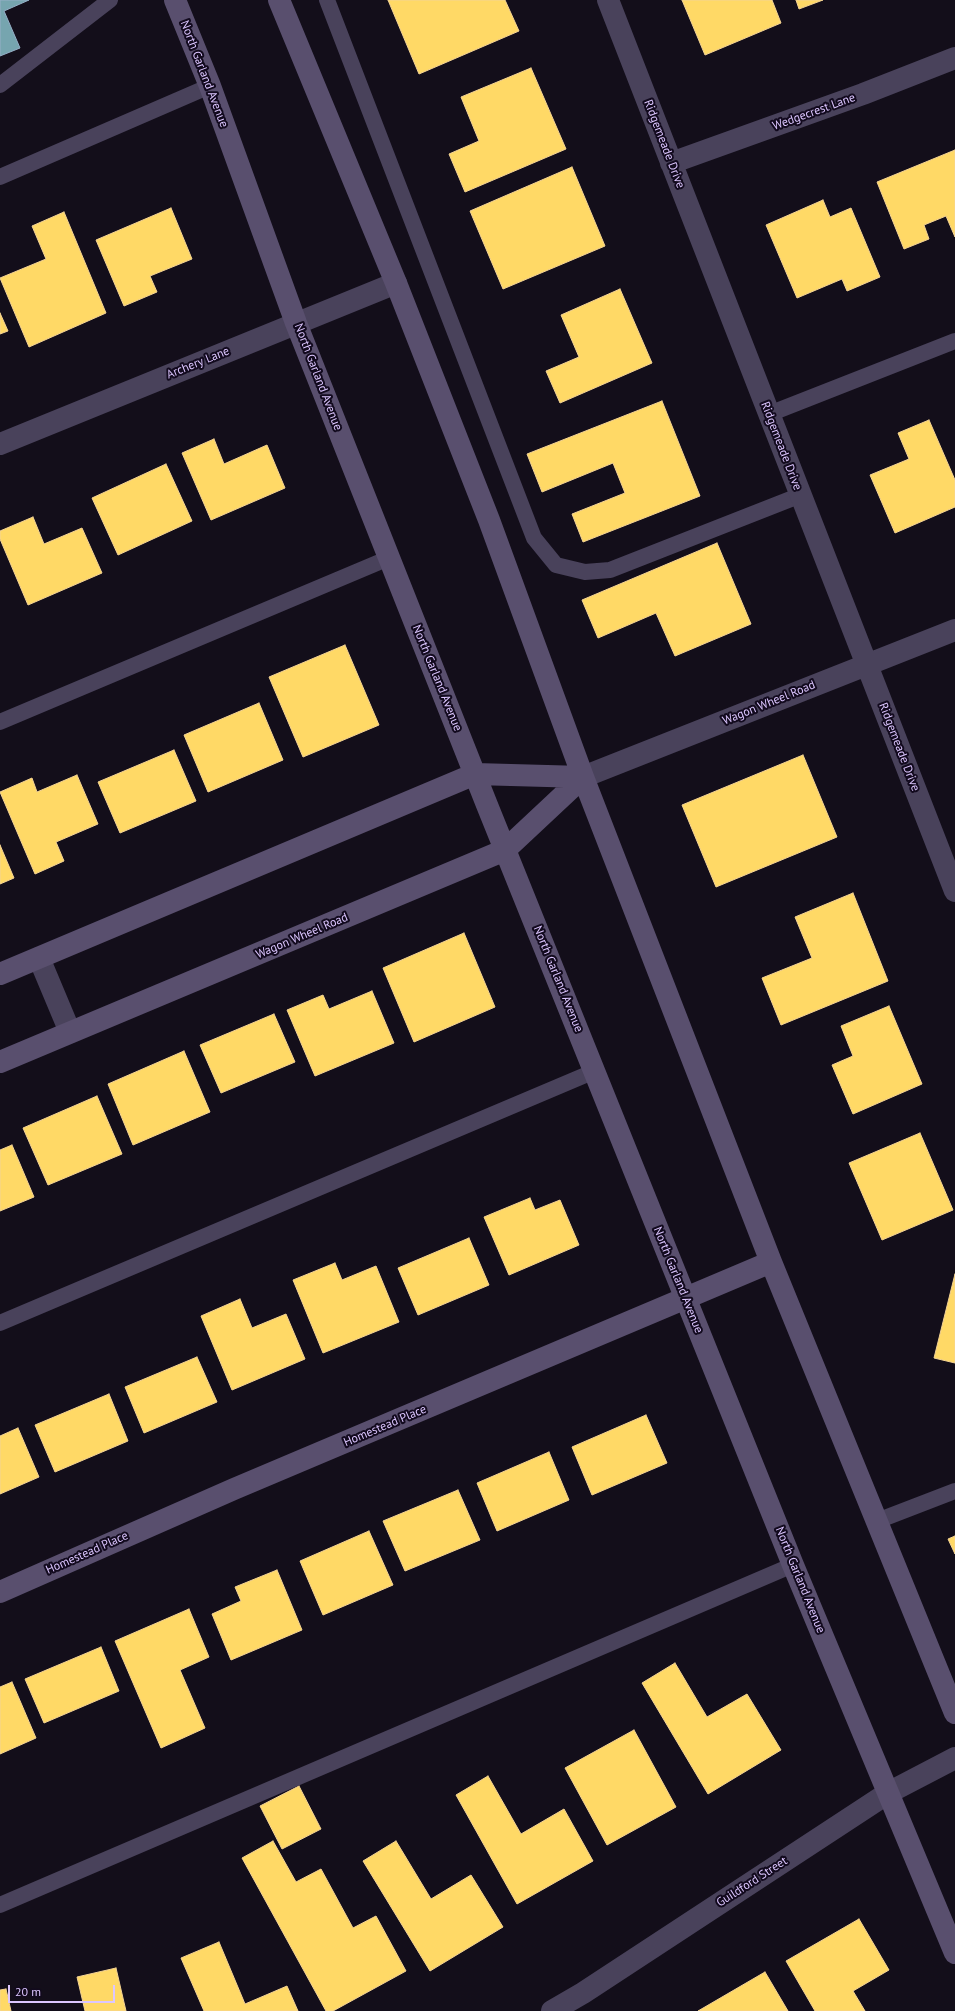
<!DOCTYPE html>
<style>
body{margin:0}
#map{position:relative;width:955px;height:2011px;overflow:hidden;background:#130e1a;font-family:"PT Sans",sans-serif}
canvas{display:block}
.scale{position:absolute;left:8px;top:1985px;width:107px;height:18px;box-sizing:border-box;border:2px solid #dcc6ff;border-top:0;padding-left:5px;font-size:12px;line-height:14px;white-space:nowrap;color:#dcc6ff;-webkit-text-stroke:3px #120a1e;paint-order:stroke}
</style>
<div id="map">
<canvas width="955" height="2011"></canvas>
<div class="scale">20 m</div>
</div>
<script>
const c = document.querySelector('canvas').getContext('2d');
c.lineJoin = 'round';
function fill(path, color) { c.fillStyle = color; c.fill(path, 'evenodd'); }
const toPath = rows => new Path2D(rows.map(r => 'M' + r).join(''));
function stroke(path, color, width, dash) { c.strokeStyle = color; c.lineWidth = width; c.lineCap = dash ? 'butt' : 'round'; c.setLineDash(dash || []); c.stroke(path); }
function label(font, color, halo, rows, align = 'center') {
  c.font = font + ' "PT Sans",sans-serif'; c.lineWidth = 4; c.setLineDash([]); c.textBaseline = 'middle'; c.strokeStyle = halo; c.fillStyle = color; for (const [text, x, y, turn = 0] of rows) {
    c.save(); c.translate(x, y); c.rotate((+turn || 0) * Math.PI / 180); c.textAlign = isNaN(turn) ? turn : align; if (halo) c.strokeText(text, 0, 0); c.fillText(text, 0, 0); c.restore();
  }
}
const homes = toPath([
 [388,0,505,0,519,31,419,74,388,0],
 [682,0,772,0,781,23,705,55,682,0],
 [796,0,823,0,799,9,796,0],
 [531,68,566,149,465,192,449,154,479,141,461,97,531,68],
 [955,150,955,237,946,216,924,225,929,239,904,249,877,182,955,150],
 [572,167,605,246,503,289,470,211,572,167],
 [823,200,830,217,851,208,880,277,847,291,842,279,797,298,766,225,823,200],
 [171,208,192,259,150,276,157,292,124,306,96,240,171,208],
 [64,212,106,313,29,347,0,278,46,259,32,226,64,212],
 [620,289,652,363,560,403,546,371,579,357,561,315,620,289],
 [0,313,8,331,0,334,0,313],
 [662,401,700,496,583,542,572,514,625,493,613,463,542,492,527,454,662,401],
 [929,420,955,480,955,507,895,533,870,475,909,459,898,433,929,420],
 [214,439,224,464,267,445,285,488,211,520,182,453,214,439],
 [166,464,192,521,118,555,92,498,166,464],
 [33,517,44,544,82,528,102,573,28,605,0,539,0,531,33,517],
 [717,543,751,624,675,656,656,613,598,638,582,600,717,543],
 [345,645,379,725,303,757,269,677,345,645],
 [259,703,283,760,208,792,184,735,259,703],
 [174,750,196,801,120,833,98,782,174,750],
 [803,755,837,837,716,887,682,805,803,755],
 [77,775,98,824,56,842,64,861,35,874,0,792,32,778,37,792,77,775],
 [0,845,14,878,0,884,0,845],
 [853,893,888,981,781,1025,762,978,812,958,795,917,853,893],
 [464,933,495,1007,414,1042,383,968,464,933],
 [372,991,394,1043,315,1076,287,1010,323,995,329,1009,372,991],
 [889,1006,922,1084,853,1114,832,1065,853,1056,841,1026,889,1006],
 [274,1014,295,1062,221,1093,200,1045,274,1014],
 [184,1051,210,1112,133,1145,108,1084,184,1051],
 [97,1096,122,1154,48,1185,23,1128,97,1096],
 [920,1133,953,1210,882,1240,849,1163,920,1133],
 [12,1145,34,1197,0,1211,0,1150,12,1145],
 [530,1198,535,1210,560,1200,579,1245,509,1275,484,1217,530,1198],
 [469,1238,489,1285,418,1315,398,1268,469,1238],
 [335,1263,342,1280,376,1266,399,1322,323,1353,293,1280,335,1263],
 [955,1274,955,1363,934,1358,955,1274],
 [240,1299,252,1328,286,1314,305,1359,232,1390,201,1316,240,1299],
 [197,1357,217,1402,144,1433,125,1387,197,1357],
 [109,1394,128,1441,55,1472,35,1425,109,1394],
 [646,1415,667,1463,592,1495,572,1447,646,1415],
 [18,1428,39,1477,0,1494,0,1436,18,1428],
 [549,1452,569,1500,497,1531,477,1483,549,1452],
 [458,1490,480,1540,405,1571,383,1521,458,1490],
 [369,1531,393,1585,323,1615,300,1561,369,1531],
 [955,1536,955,1554,948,1539,955,1536],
 [277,1570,302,1630,231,1660,212,1614,241,1601,235,1587,277,1570],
 [189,1609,209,1657,180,1670,205,1728,161,1748,115,1641,189,1609],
 [101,1647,119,1691,44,1723,25,1679,101,1647],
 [675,1663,707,1717,747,1694,781,1750,708,1794,642,1683,675,1663],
 [12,1682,36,1738,0,1754,0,1687,12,1682],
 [634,1730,676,1807,607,1845,565,1768,634,1730],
 [488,1776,521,1834,564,1809,593,1861,517,1904,456,1795,488,1776],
 [299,1786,321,1829,282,1849,260,1806,299,1786],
 [273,1841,296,1882,321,1869,353,1928,376,1916,406,1971,333,2011,326,2011,242,1858,273,1841],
 [396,1841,431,1899,471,1875,503,1927,430,1971,363,1861,396,1841],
 [859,1919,889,1970,853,1991,865,2011,815,2011,786,1961,859,1919],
 [219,1942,245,2004,287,1986,298,2011,204,2011,181,1958,219,1942],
 [116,1968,126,2011,85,2011,77,1977,116,1968],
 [765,1972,788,2011,698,2011,765,1972],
 [6,1989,11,2011,0,2011,0,1990,6,1989]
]);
fill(homes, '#ffd966');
stroke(homes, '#f4d394', 1);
const public = toPath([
 [0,0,29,0,4,11,20,48,0,56,0,0]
]);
fill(public, '#76a5af');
stroke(public, '#95afc7', 1);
stroke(toPath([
 [327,0,534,538,556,565,585,572,610,570,801,495],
 [0,85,110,0],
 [0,177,210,86],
 [769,414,955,341],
 [0,722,389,558],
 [0,1323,595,1071],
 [877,1521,955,1491],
 [0,1905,793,1565]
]), '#49425b', 16);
stroke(toPath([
 [608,0,955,891],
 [671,163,863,94,955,58],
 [0,444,396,283],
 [583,777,955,630],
 [39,958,70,1032],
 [552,2011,583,1993,888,1793,955,1758]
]), '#49425b', 22);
stroke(toPath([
 [175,0,210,86,296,323,487,805,793,1565,955,1953],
 [279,0,396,283,489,520,583,777,771,1262,955,1713],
 [0,974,475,774,583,777],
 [0,1062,505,850,583,777],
 [0,1592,234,1489,771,1262]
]), '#594f6e', 22);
label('12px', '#dcc6ff', '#120a1e', [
 ["North Garland Avenue",204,74,69],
 ["Wedgecrest Lane",814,112,-20],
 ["Ridgemeade Drive",664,144,69],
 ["Archery Lane",198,363,-22],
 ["North Garland Avenue",318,377,69],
 ["Ridgemeade Drive",781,446,69],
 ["North Garland Avenue",437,678,68],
 ["Wagon Wheel Road",769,703,-22],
 ["Ridgemeade Drive",899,747,69],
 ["Wagon Wheel Road",302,936,-23],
 ["North Garland Avenue",558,979,68],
 ["North Garland Avenue",678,1280,68],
 ["Homestead Place",385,1426,-23],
 ["Homestead Place",87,1553,-24],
 ["North Garland Avenue",800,1580,68],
 ["Guildford Street",752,1882,-33]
]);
</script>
